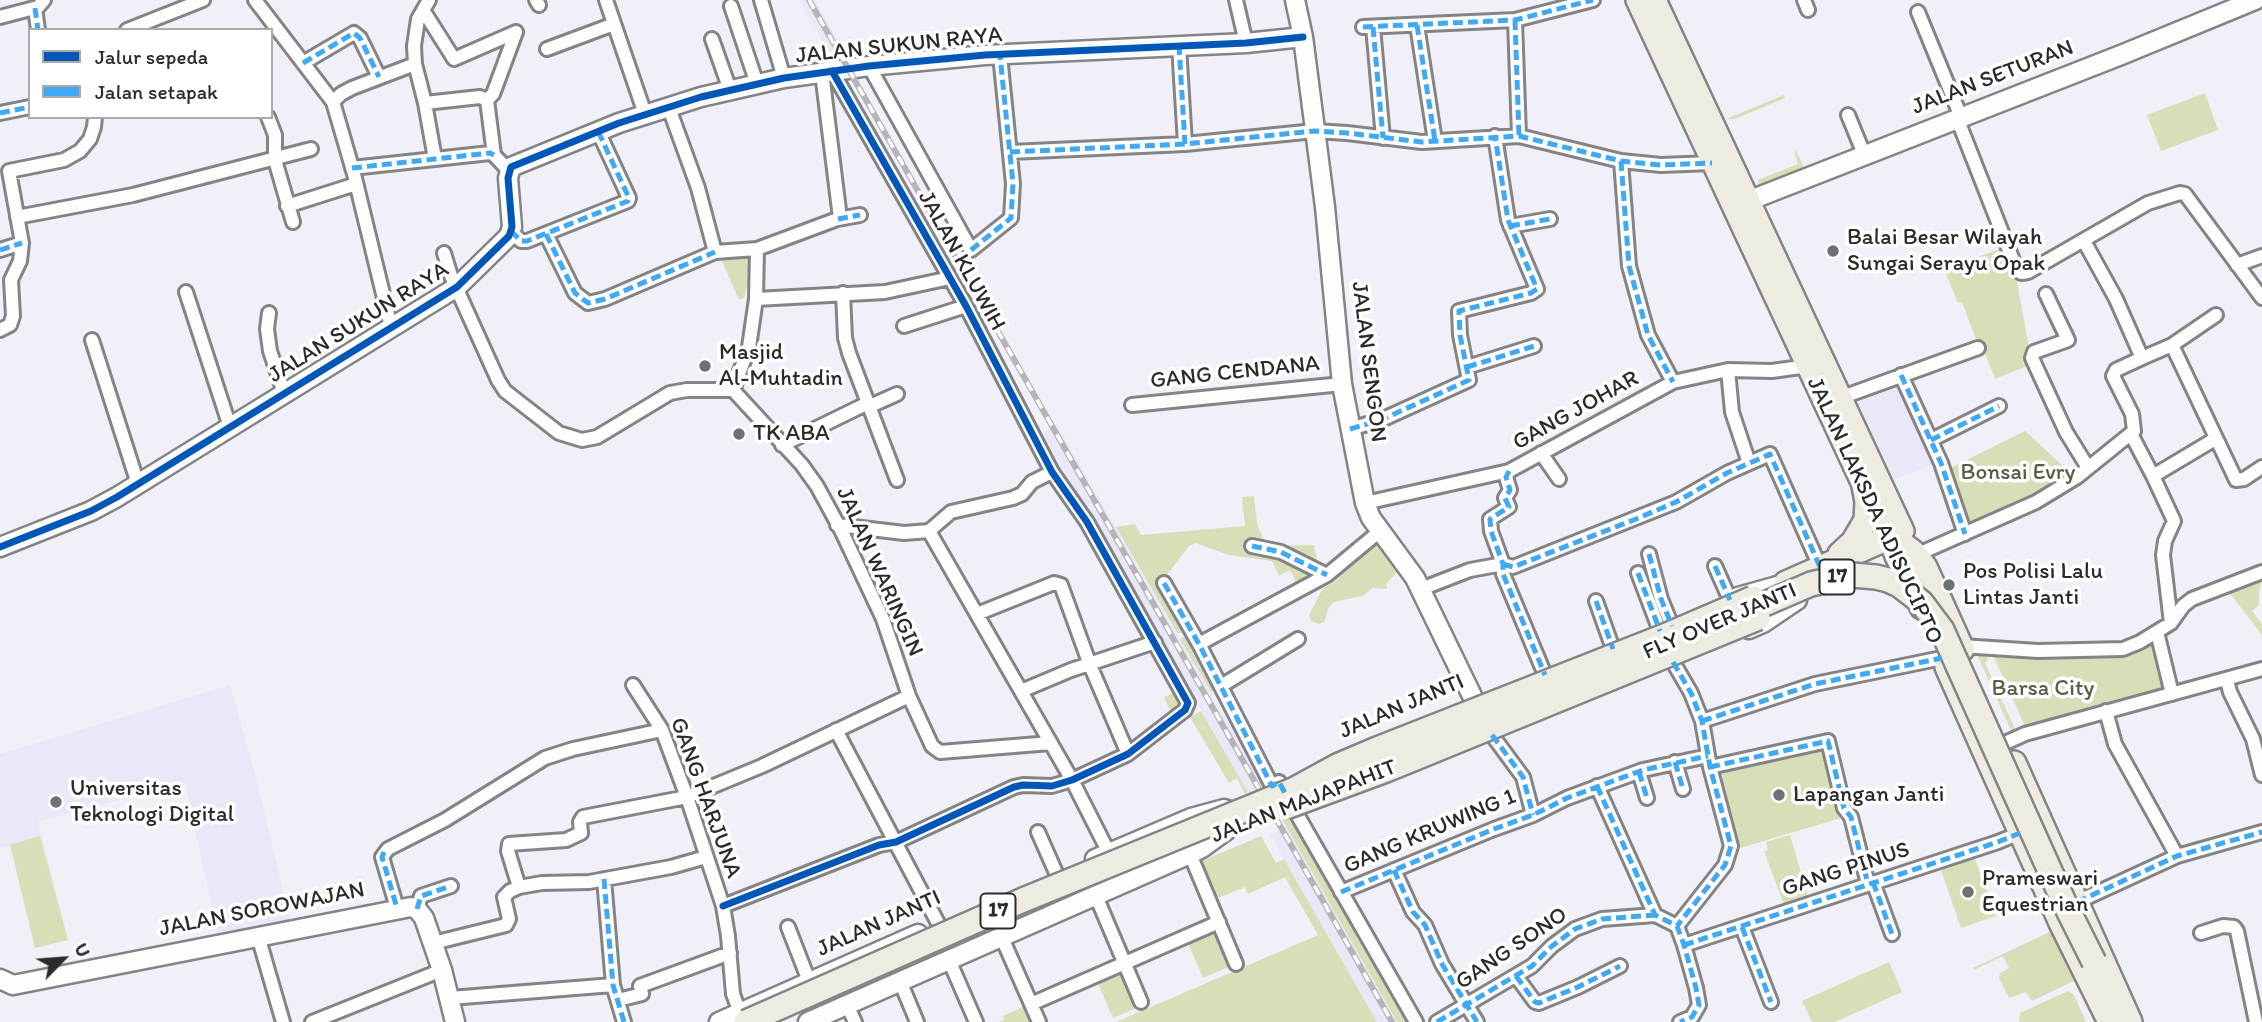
<!DOCTYPE html>
<style>
body{margin:0}
#map{position:relative;width:2262px;height:1022px;overflow:hidden;background:#f1f0f8;font-family:Itim,sans-serif}
canvas{display:block}
.legend{position:absolute;left:28px;top:28px;width:245px;height:91px;box-sizing:border-box;background:#fff;border:2px solid #aaa;margin:0;padding:9px 12px;list-style:none;font-size:21px;color:#2b2b2b}
.legend li{display:flex;align-items:center;gap:14px;height:35px}
.legend b{width:35px;border:2px solid #aaa}
.north{position:absolute;left:28px;top:924px;width:70px;height:70px;-webkit-text-stroke:5px #fff;paint-order:stroke;rotate:65deg;font-size:19px;font-weight:700;line-height:28px;text-align:center;color:#2b2b2b}
.north::after{content:'';display:block;margin:auto;width:24px;height:32px;background:#2b2b2b;clip-path:polygon(50% 0,100% 100%,50% 72%,0 100%)}
</style>
<div id="map">
<canvas width="2262" height="1022"></canvas>
<ul class="legend">
<li><b style="height:9px;background:#0057b8"></b>Jalur sepeda</li>
<li><b style="height:9px;background:#3fa9f5"></b>Jalan setapak</li>
</ul>
<div class="north">U</div>
</div>
<script>
const c = document.querySelector('canvas').getContext('2d');
c.lineJoin = 'round';
function fill(path, color) { c.fillStyle = color; c.fill(path, 'evenodd'); }
const toPath = rows => new Path2D(rows.map(r => 'M' + r).join(''));
function stroke(path, color, width, dash) { c.strokeStyle = color; c.lineWidth = width; c.lineCap = dash ? 'butt' : 'round'; c.setLineDash(dash || []); c.stroke(path); }
function label(font, color, halo, rows, align = 'center') {
  c.font = font + ' Itim,sans-serif'; c.lineWidth = 7; c.setLineDash([]); c.textBaseline = 'middle'; c.strokeStyle = halo; c.fillStyle = color; for (const [text, x, y, turn = 0] of rows) {
    c.save(); c.translate(x, y); c.rotate((+turn || 0) * Math.PI / 180); c.textAlign = isNaN(turn) ? turn : align; if (halo) c.strokeText(text, 0, 0); c.fillText(text, 0, 0); c.restore();
  }
}
fill(toPath([
 [799,0,815,0,851,63,836,67],
 [1901,379,1938,462,1894,480,1855,395],
 [1057,425,1265,787,1250,795,1043,434],
 [230,685,253,766,291,922,218,935,185,782,38,822,68,940,35,948,11,845,0,848,0,754],
 [1286,826,1397,1022,1377,1022,1270,835]
]), '#eae7f8');
fill(toPath([
 [2205,93,2218,130,2161,151,2147,115],
 [1784,95,1785,98,1735,119,1726,119],
 [1793,146,1803,165,1803,170,1759,186,1758,180,1798,164],
 [2003,248,2017,282,2032,364,1995,379,1982,346,1977,342,1962,302,1958,303,1944,269],
 [751,251,750,275,744,298,739,300,721,259,723,253],
 [2025,431,2076,478,1965,533,1946,470],
 [1254,496,1257,523,1266,546,1314,545,1317,560,1323,564,1320,577,1312,582,1308,576,1296,582,1290,570,1279,576,1272,561,1229,555,1195,543,1189,546,1158,587,1183,631,1178,634,1116,527,1135,524,1141,535,1245,526,1242,497],
 [1380,536,1402,566,1386,584,1387,589,1373,588,1362,596,1334,602,1329,607,1324,622,1319,624,1311,621,1309,615,1323,588,1333,583,1341,575,1340,571],
 [2262,579,2259,592,2259,605,2252,611,2262,624,2262,635,2228,591],
 [1189,634,1195,643,1190,646,1197,660,1203,658,1219,687,1211,692,1180,639],
 [2154,639,2164,685,2160,690,2025,726,1992,653,2038,656,2119,656],
 [1976,652,1985,653,1988,659,1985,663,2016,731,2013,735],
 [1178,691,1186,705,1172,715,1164,697],
 [1201,711,1248,792,1245,794,1237,778,1229,783,1190,717],
 [1825,747,1841,818,1737,849,1716,771],
 [1290,814,1409,1022,1397,1022,1282,819],
 [1790,835,1808,896,1784,905,1764,851,1768,850,1766,842],
 [40,836,68,940,35,948,10,845],
 [1261,836,1276,863,1284,859,1377,1022,1116,1022,1318,935,1285,877,1248,894,1245,887,1213,900,1197,863],
 [1974,856,1996,916,1961,928,1940,867],
 [1215,929,1231,966,1203,978,1187,941],
 [2054,930,2098,1022,2094,1022,2076,982,2072,982,2032,1001,2026,992,2009,998,1999,978,2000,973,2009,968,2003,956,1974,970,1973,968],
 [1889,962,1902,992,1835,1022,1812,1022,1802,1001],
 [1122,969,1139,1007,1113,1018,1097,981],
 [2068,991,2074,995,2086,1022,2019,1022,2020,1013],
 [1025,1006,1032,1022,998,1022,1004,1020,1003,1016]
]), '#d8deb8');
const street = toPath([
 [255,0,333,102,354,174,391,327],
 [429,0,418,19,414,46,415,64,425,103,480,97,487,100,494,155],
 [536,0,539,5],
 [606,0,645,114],
 [761,0,784,78],
 [1236,0,1246,43],
 [1804,0,1808,10],
 [731,6,757,84],
 [35,8,38,30],
 [423,10,454,59,516,32],
 [1918,12,1961,117],
 [0,17,38,7,44,0],
 [1515,20,1519,136],
 [1417,25,1435,141],
 [1363,27,1515,20,1593,0],
 [1373,27,1383,138],
 [127,30,203,0],
 [712,39,730,90],
 [1179,45,1185,144],
 [547,49,614,24],
 [303,63,354,33,360,38,379,77],
 [869,66,971,250,1011,218,1013,184,1000,55],
 [487,100,493,94,516,32],
 [333,102,341,94,352,88,415,64],
 [425,103,435,159],
 [669,108,698,188,715,252,757,249,756,299,749,347,733,390,802,465,817,486,842,532,883,619,909,696,932,746,940,752,1051,743],
 [0,113,30,107],
 [1848,115,1864,154],
 [268,117,275,135,275,160,293,222],
 [1957,118,2016,268,2021,273,2028,272,2148,203,2180,193,2185,194,2262,298],
 [1010,152,1185,144,1315,131,1347,133,1422,142,1519,136,1621,161,1661,165,1712,163],
 [1621,161,1629,266,1648,335,1673,382],
 [352,168,490,153,494,155,509,171],
 [287,206,356,184],
 [17,217,133,195,311,149],
 [838,219,860,215],
 [1510,226,1550,219],
 [511,231,521,241,527,241,628,201,629,198,598,131],
 [546,234,575,293,588,303,605,299,715,252],
 [757,249,840,218,822,73],
 [0,250,22,243],
 [444,253,451,276,498,380,505,391,559,433,582,440,597,437,670,393,687,390,733,390],
 [2237,265,2262,256],
 [186,292,230,427],
 [843,293,845,338,849,353,897,480],
 [2046,294,2068,340,2034,352,2032,358,2066,432,2087,466],
 [756,299,885,292,950,278],
 [269,313,267,329,270,351,284,393],
 [904,326,966,306],
 [0,330,10,325,13,316,11,280,20,261,22,243,9,171,64,160,80,151,90,139,94,127,95,117],
 [92,340,138,484],
 [2172,345,2236,480,2244,479,2262,467],
 [2142,358,2172,345,2216,315],
 [1467,367,1534,346],
 [1728,370,1732,412,1749,463],
 [1901,375,1941,463,1965,534],
 [1840,398,1978,348],
 [1132,405,1342,384],
 [870,406,897,394],
 [1350,429,1381,420,1469,380,1460,335,1459,311,1531,293,1537,289,1508,220,1495,136],
 [2131,434,2153,476,2215,439],
 [1931,440,1999,406],
 [782,445,868,403],
 [1541,453,1559,479],
 [1509,471,1506,477,1510,490,1505,498,1509,507,1490,519,1491,531,1503,564,1503,574,1545,675],
 [2153,476,2174,521,2165,541,2163,555,2171,623],
 [1365,503,1509,471,1673,382,1728,370,1772,371,1808,366],
 [837,525,904,533,929,531,951,512,1013,498,1022,494,1032,482,1052,472],
 [929,531,1072,780,1109,853],
 [1252,546,1281,552,1327,575],
 [1649,554,1661,599,1672,626],
 [1916,555,2036,502,2077,477,2134,431,2132,414,2113,376,2116,370,2142,358,2116,299,2084,241],
 [1715,566,1730,600],
 [1638,573,1660,631],
 [1164,583,1199,644,1272,786,1279,782,1286,795],
 [1421,589,1470,570,1503,564,1513,567,1676,502,1727,473,1770,454,1821,569],
 [1596,601,1613,649],
 [977,614,1054,583,1061,585,1090,665,1128,754],
 [2157,632,2172,694],
 [1199,644,1327,575,1380,531],
 [1961,646,2038,651,2123,649,2140,642,2171,623,2183,606,2192,599,2262,572],
 [1673,662,1691,693,1702,721,1710,767,1731,846,1725,865,1677,926],
 [2227,680,2230,692,2253,739,2262,775],
 [633,685,662,730,687,797,723,906,728,936,733,994,740,1013],
 [1221,686,1298,639],
 [1021,691,1071,670,1155,642],
 [2106,711,2115,744,2177,856],
 [1702,721,1815,684,1942,658],
 [836,730,939,925],
 [1492,735,1523,777,1533,815],
 [2005,743,2025,734,2262,669],
 [1675,762,1683,789],
 [1710,767,1828,741,1844,808,1851,817,1868,884],
 [1639,772,1647,798],
 [1597,786,1655,915,1677,926,1684,945,1696,988,1699,1005,1692,1017,1680,1022],
 [1290,802,1416,1022],
 [1038,832,1057,875],
 [1190,854,1236,964],
 [1394,870,1413,912,1425,925,1442,964,1477,1022],
 [604,879,613,985,624,1022],
 [1873,882,1892,934],
 [519,887,508,851,509,844,566,840,581,833,580,822,583,817,687,797,762,766,909,696],
 [1341,892,1494,829,1533,815,1567,798,1643,770,1708,756],
 [1096,896,1141,1002],
 [2077,902,2177,856,2262,832],
 [723,906,879,845,896,842,1014,787,1023,785,1052,786,1072,780,1128,754,1185,710,1188,703,1087,522,1052,472,966,306,832,71],
 [397,908,382,857,388,849,445,820,545,758,573,749,662,730],
 [417,909,421,896,451,886],
 [788,927,809,981],
 [1742,927,1771,1002],
 [2201,933,2223,926,2234,927,2237,931,2256,1022],
 [258,936,283,1022],
 [1002,938,1039,1022],
 [433,943,506,925,509,919,504,897,510,891,519,887,542,883,589,882,671,867,706,857],
 [1684,945,1998,842,2020,833],
 [949,960,976,1022],
 [1516,976,1535,1002,1539,1003,1578,987,1620,966],
 [900,981,917,1022],
 [450,998,613,985],
 [618,1000,642,994,640,986,730,953],
 [1031,1004,1219,922],
 [847,1005,855,1022],
 [312,1022,442,970],
 [1437,1022,1532,966,1552,946,1575,929,1602,919,1655,915]
]);
const secondary = toPath([
 [1295,0,1303,37,1325,207,1342,384,1365,503,1371,518,1415,578,1475,702],
 [1748,201,2121,55,2255,0],
 [0,547,91,511,117,497,457,287,509,236,512,227,508,178,511,167,619,123,701,97,784,78,869,66,985,55,1246,43,1303,37],
 [1738,597,1788,583],
 [1749,629,1763,623,1797,600],
 [0,979,13,985,411,907,417,909,424,918,442,970,455,1022],
 [719,1022,918,934],
 [808,1022,1190,854,1202,848,1231,827,1235,821,1237,813,1224,809,1191,818,1095,859]
]);
const primary = toPath([
 [1637,0,1894,551],
 [1655,0,1903,531]
]);
const highway = toPath([
 [1840,554,1853,542,1866,520,1867,502,1864,486],
 [1897,556,1922,607],
 [1786,583,1888,538,1897,540,1913,552,1925,567,1962,649],
 [1947,667,2062,925,2110,1022],
 [2014,763,2130,1022]
]);
stroke(street, '#848487', 18);
stroke(secondary, '#848487', 23);
stroke(primary, '#848487', 26);
stroke(highway, '#848487', 28);
stroke(street, '#fdfdfe', 12);
stroke(secondary, '#fdfdfe', 18);
stroke(primary, '#eeebe1', 21);
stroke(highway, '#eeebe1', 23);
const rail = toPath([
 [809,0,1392,1022]
]);
stroke(rail, '#b5b4b6', 6);
stroke(rail, '#fff', 3.5, [10]);
const highwayBridge = toPath([
 [1739,615,1811,584,1852,575,1876,577,1888,580,1899,585,1921,602,1942,630,2063,900,2094,962],
 [1286,807,1386,770,1758,618],
 [746,1022,1023,900,1293,790,1337,766,1377,749,1662,637,1753,598]
]);
stroke(highwayBridge, '#848487', 28, []);
stroke(highwayBridge, '#eeebe1', 23);
stroke(toPath([
 [35,8,38,30],
 [1515,20,1519,136],
 [1417,25,1435,141],
 [1363,27,1515,20,1593,0],
 [1373,27,1383,138],
 [1179,45,1185,144],
 [303,63,354,33,360,38,379,77],
 [0,113,30,107],
 [1010,152,1185,144,1315,131,1347,133,1422,142,1519,136,1621,161,1661,165,1712,163],
 [1621,161,1629,266,1648,335,1673,382],
 [352,168,490,153,494,155],
 [838,219,860,215],
 [1510,226,1550,219],
 [511,231,521,241,527,241,628,201,629,198,598,131],
 [546,234,575,293,588,303,605,299,715,252],
 [0,250,22,243],
 [971,250,1011,218,1013,184,1000,55],
 [1467,367,1534,346],
 [1901,375,1941,463,1965,534],
 [1350,429,1381,420,1469,380,1460,335,1459,311,1531,293,1537,289,1508,220,1495,136],
 [1931,440,1999,406],
 [1509,471,1506,477,1510,490,1505,498,1509,507,1490,519,1491,531,1503,564,1503,574,1545,675],
 [1252,546,1281,552,1327,575],
 [1649,554,1661,599,1672,626],
 [1503,564,1513,567,1636,519,1676,502,1727,473,1770,454,1821,569],
 [1715,566,1730,600],
 [1638,573,1660,631],
 [1164,583,1199,644,1272,786,1279,782,1286,795],
 [1596,601,1613,649],
 [1673,662,1691,693,1702,721,1710,767,1731,846,1725,865,1677,926],
 [1702,721,1815,684,1942,658],
 [1492,735,1523,777,1533,815],
 [1675,762,1683,789],
 [1710,767,1828,741,1844,808,1851,817,1868,884],
 [1639,772,1647,798],
 [1597,786,1655,915,1677,926,1684,945,1696,988,1699,1005,1692,1017,1680,1022],
 [384,852,382,857,397,908],
 [1394,870,1413,912,1425,925,1442,964,1477,1022],
 [604,879,613,985,624,1022],
 [1873,882,1892,934],
 [1341,892,1494,829,1533,815,1567,798,1643,770,1708,756],
 [2077,902,2177,856,2262,832],
 [417,909,421,896,451,886],
 [1742,927,1771,1002],
 [1684,945,1998,842,2020,833],
 [1516,976,1535,1002,1539,1003,1578,987,1620,966],
 [1437,1022,1532,966,1552,946,1575,929,1602,919,1655,915]
]), '#3fa9f5', 5, [10, 5]);
stroke(toPath([
 [0,547,91,511,117,497,457,287,509,236,512,227,508,178,511,167,619,123,701,97,784,78,869,66,985,55,1246,43,1303,37],
 [723,906,879,845,896,842,1014,787,1023,785,1052,786,1072,780,1128,754,1185,710,1188,703,1087,522,1052,472,966,306,832,71]
]), '#0057b8', 7);
for (const [x, y, r, color] of [
 [1833,251,7,"#707073"],
 [705,366,7,"#707073"],
 [739,434,7,"#707073"],
 [1949,585,7,"#707073"],
 [1779,795,7,"#707073"],
 [56,802,7,"#707073"],
 [1968,892,7,"#707073"]
]) { const dot = new Path2D(); dot.arc(x, y, r, 0, 2 * Math.PI); c.fillStyle = color; c.fill(dot); stroke(dot, '#fff', 2.5); }
for (const [x, y, w] of [
 [1837,577,35],
 [998,911,35]
]) { const box = new Path2D(); box.roundRect(x - w / 2, y - 17.5, w, 35, 5); c.fillStyle = '#fff'; c.fill(box); stroke(box, '#2b2b2b', 2); }
label('bold 21px', '#2b2b2b', null, [
 ["17",1837,577],
 ["17",998,911]
]);
label('23px', '#2b2b2b', '#fff', [
 ["JALAN SUKUN RAYA",899,46,-6],
 ["JALAN SETURAN",1993,78,-21],
 ["JALAN KLUWIH",961,261,61],
 ["JALAN SUKUN RAYA",359,323,-32],
 ["JALAN SENGON",1368,362,83],
 ["GANG CENDANA",1235,373,-6],
 ["GANG JOHAR",1576,411,-29],
 ["JALAN LAKSDA ADISUCIPTO",1874,511,65],
 ["JALAN WARINGIN",879,572,66],
 ["FLY OVER JANTI",1720,622,-23],
 ["JALAN JANTI",1402,707,-23],
 ["GANG HARJUNA",705,798,70],
 ["JALAN MAJAPAHIT",1304,802,-21],
 ["GANG KRUWING 1",1430,832,-23],
 ["GANG PINUS",1846,870,-18],
 ["JALAN SOROWAJAN",262,910,-11],
 ["JALAN JANTI",879,924,-24],
 ["GANG SONO",1512,949,-34]
]);
label('23px', '#2b2b2b', '#fff', [
 ["Balai Besar Wilayah",1847,238],
 ["Sungai Serayu Opak",1847,264],
 ["Masjid",719,353],
 ["Al-Muhtadin",719,379],
 ["TK ABA",753,434],
 ["Pos Polisi Lalu",1963,572],
 ["Lintas Janti",1963,598],
 ["Universitas",70,789],
 ["Teknologi Digital",70,815],
 ["Lapangan Janti",1793,795],
 ["Prameswari",1982,879],
 ["Equestrian",1982,905]
], 'left');
label('23px', '#595d46', '#fff', [
 ["Bonsai Evry",2018,473],
 ["Barsa City",2043,689]
]);
</script>
